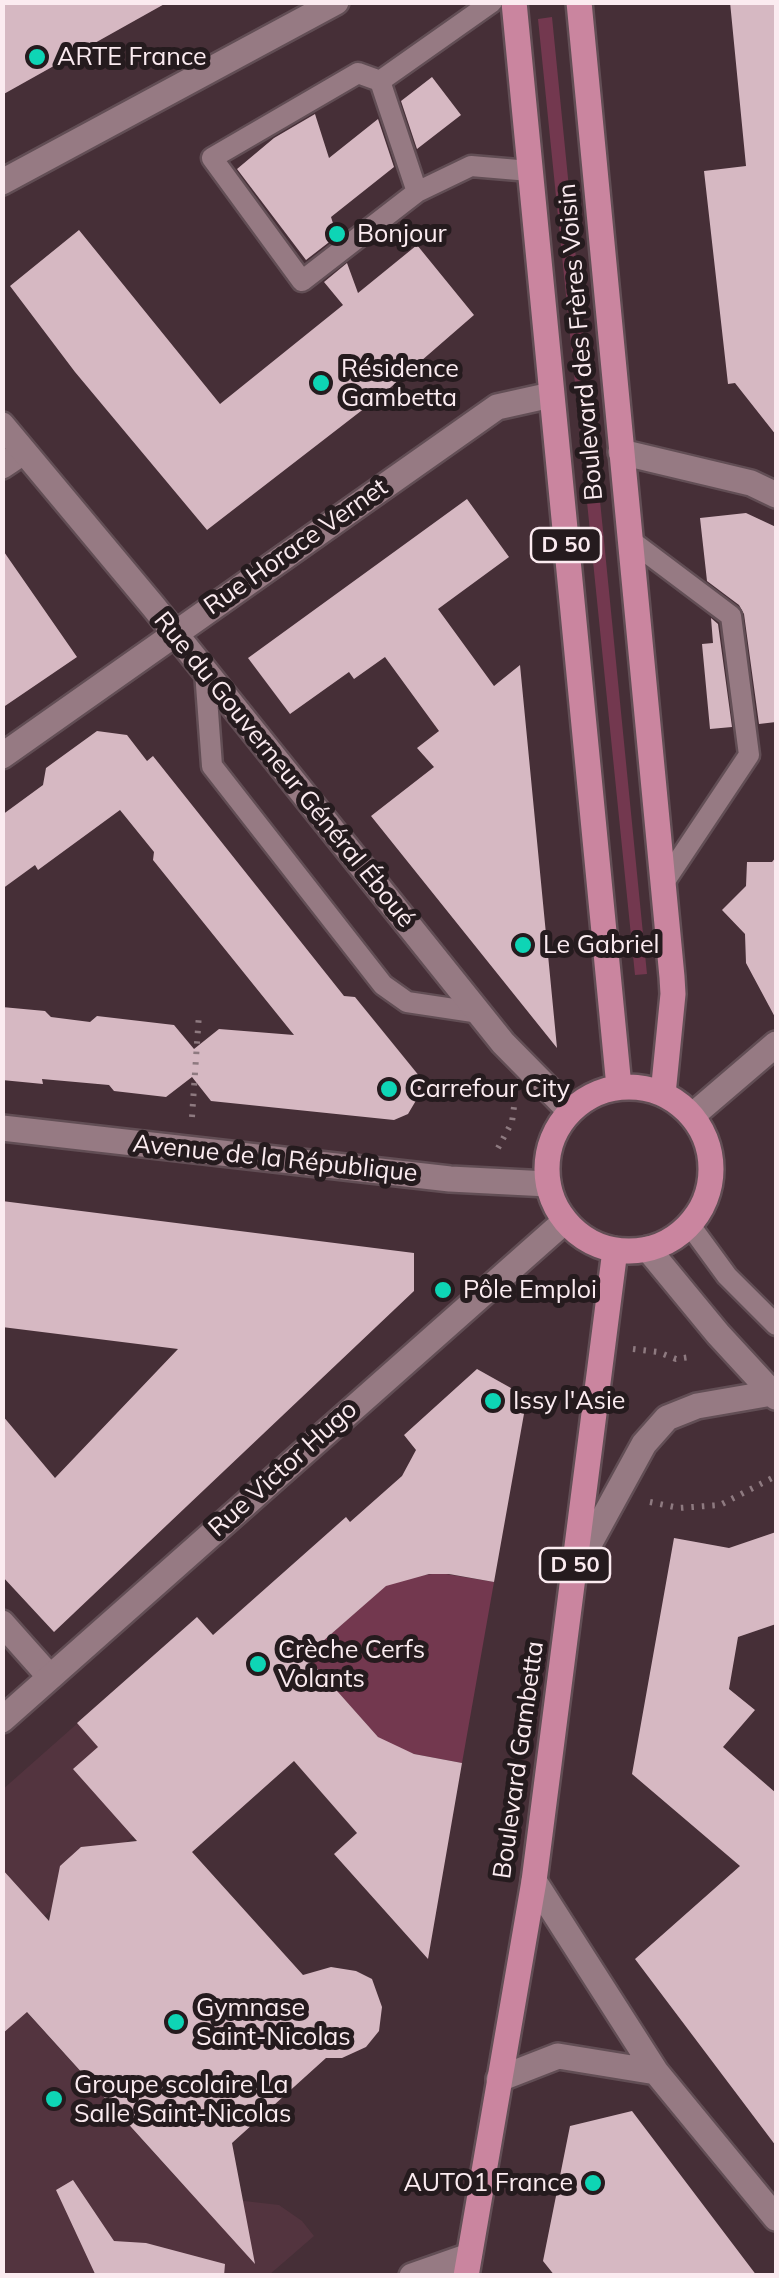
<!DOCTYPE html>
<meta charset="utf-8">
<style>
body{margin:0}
#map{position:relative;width:779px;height:2278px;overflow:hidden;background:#462f37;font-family:Mulish,sans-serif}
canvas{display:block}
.frame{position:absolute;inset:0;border:5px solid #fbebf0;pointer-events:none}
</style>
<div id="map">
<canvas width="779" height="2278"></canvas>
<div class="frame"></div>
</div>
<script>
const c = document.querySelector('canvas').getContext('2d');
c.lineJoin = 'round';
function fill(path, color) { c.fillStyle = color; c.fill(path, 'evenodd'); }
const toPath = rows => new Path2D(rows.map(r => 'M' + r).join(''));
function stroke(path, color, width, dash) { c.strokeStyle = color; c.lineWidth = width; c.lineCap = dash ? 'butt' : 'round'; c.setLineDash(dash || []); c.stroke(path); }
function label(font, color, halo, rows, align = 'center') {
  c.font = font + ' Mulish,sans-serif'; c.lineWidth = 10; c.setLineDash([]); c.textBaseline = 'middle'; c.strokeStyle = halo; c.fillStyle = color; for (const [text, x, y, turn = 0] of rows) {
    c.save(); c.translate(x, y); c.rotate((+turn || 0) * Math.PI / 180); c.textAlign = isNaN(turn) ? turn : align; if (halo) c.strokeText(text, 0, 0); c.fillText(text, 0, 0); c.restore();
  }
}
fill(toPath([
 [156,1654,236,1744,3,1953,2,1790],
 [2,1985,184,2186,244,2201,279,2205,302,2221,314,2236,269,2275,3,2275]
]), '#53343f');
fill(toPath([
 [552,17,647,974,635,975,538,19],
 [440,1573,494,1582,462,1763,414,1754,383,1743,312,1663,313,1650,393,1579]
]), '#73384f');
fill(toPath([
 [2,2,168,2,2,95],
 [730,2,776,2,776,435,735,383,728,384,704,171,746,166],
 [432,77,461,115,417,149,401,101],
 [315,114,329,158,378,119,394,167,331,217,337,236,306,260,237,169,274,138],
 [79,230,220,404,343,305,324,282,347,263,358,293,417,245,474,315,383,394,207,530,75,372,10,286],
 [467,499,509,557,438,609,494,686,520,665,557,1048,371,816,434,767,417,748,439,731,385,657,354,679,349,672,290,714,248,658],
 [746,513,776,527,776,722,759,724,744,614,739,605,707,581,700,518],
 [2,549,77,657,2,708],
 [711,618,718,624,732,727,710,729,702,644,713,643],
 [97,731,127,735,147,761,153,756,344,996,355,997,420,1077,421,1092,408,1114,394,1120,211,1101,192,1077,166,1097,114,1091,109,1085,42,1079,43,1084,2,1080,2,1007,45,1011,51,1017,90,1022,97,1016,174,1025,194,1049,219,1029,294,1035,153,860,154,852,120,810,38,870,35,865,2,889,2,815,43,785,46,768],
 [776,857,776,1019,746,963,745,934,722,910,746,886,747,862,772,862],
 [2,1201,414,1253,414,1291,54,1632,2,1576,2,1415,55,1478,178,1349,2,1327],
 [477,1369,527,1397,494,1582,449,1574,429,1574,386,1586,306,1656,378,1737,414,1754,462,1763,428,1959,334,1854,357,1833,294,1761,192,1852,303,1975,331,1967,356,1971,372,1979,382,2007,379,2031,366,2047,342,2058,326,2058,232,2143,255,2264,27,2012,2,2034,2,1869,49,1921,60,1866,81,1847,137,1841,73,1769,98,1747,77,1723,197,1617,213,1635,346,1517,350,1522,402,1476,416,1450,404,1435],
 [776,1532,776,1624,738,1637,729,1689,755,1710,723,1747,776,1793,776,2146,635,1959,740,1866,632,1774,674,1538,729,1548],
 [632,2111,757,2276,555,2276,543,2261,570,2126],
 [73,2180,114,2241,146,2243,225,2264,224,2276,96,2276,56,2190]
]), '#d6b8c2');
const service = toPath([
 [492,2,380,81,417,192,471,166,530,171],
 [380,81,358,73,212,158,302,281,417,192],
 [630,540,731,616,749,755,663,884],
 [205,671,212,766,383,985,407,1002,480,1013],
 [689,1224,727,1276,776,1325]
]);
const pedestrian = toPath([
 [2,1623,50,1677]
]);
const minor = toPath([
 [2,182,336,2],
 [621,452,751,483,776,495],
 [2,466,23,452],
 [2,756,497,407,551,395],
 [692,1116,776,1044],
 [2,1128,450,1179,548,1184],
 [2,1720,565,1221],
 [534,1881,656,2072,776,2218],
 [499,2079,558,2056,656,2072]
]);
const tertiary = toPath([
 [412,2276,469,2256]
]);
const secondary = toPath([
 [2,425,153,606,503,1043,570,1111],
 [648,1249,718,1334,776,1397],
 [575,1570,644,1444,667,1418,697,1406,772,1393]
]);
const primary = toPath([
 [514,2,619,1087],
 [579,2,672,977,673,994,663,1094],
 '547 1169a82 82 0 1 1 164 0a82 82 0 1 1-164 0Z',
 [466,2276,534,1881,615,1250]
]);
stroke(service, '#624e55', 25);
stroke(pedestrian, '#624e55', 30);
stroke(minor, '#624e55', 30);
stroke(tertiary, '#624e55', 30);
stroke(secondary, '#624e55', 30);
stroke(primary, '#624e55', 30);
stroke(toPath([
 [192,1117,199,1014],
 [498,1148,512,1122,515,1099],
 [633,1349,658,1352,676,1359,690,1357],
 [650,1502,679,1508,720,1505,776,1476]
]), '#8e7a80', 6, [2.5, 8]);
stroke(service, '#967a83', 20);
stroke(pedestrian, '#967a83', 25);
stroke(minor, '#967a83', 25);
stroke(tertiary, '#967a83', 25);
stroke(secondary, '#967a83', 25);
stroke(primary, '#ca859f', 25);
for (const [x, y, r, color] of [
 [37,57,10,"#0ed5b5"],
 [337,234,10,"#0ed5b5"],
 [321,383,10,"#0ed5b5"],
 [523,945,10,"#0ed5b5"],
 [389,1089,10,"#0ed5b5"],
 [443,1290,10,"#0ed5b5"],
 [493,1401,10,"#0ed5b5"],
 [258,1664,10,"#0ed5b5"],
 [176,2022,10,"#0ed5b5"],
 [54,2099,10,"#0ed5b5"],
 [593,2183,10,"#0ed5b5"]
]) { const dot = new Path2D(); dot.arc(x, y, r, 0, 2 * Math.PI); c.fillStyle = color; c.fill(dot); stroke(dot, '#251b1e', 4); }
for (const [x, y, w] of [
 [566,545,70],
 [575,1565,70]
]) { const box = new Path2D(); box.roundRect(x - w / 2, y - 17, w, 34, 8); c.fillStyle = '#251b1e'; c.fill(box); stroke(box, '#fbebf0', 2.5); }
label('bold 22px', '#fbebf0', null, [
 ["D 50",566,545],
 ["D 50",575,1565]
]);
label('25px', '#fbebf0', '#251b1e', [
 ["ARTE France",57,57],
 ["Bonjour",357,234],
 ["Résidence",341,369],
 ["Gambetta",341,398],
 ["Le Gabriel",543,945],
 ["Carrefour City",409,1089],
 ["Pôle Emploi",463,1290],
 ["Issy l'Asie",513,1401],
 ["Crèche Cerfs",278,1650],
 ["Volants",278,1679],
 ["Gymnase",196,2008],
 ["Saint-Nicolas",196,2037],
 ["Groupe scolaire La",74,2085],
 ["Salle Saint-Nicolas",74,2114],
 ["AUTO1 France",573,2183,"right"]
], 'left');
label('25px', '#fbebf0', '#251b1e', [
 ["Boulevard des Frères Voisin",581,342,-95],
 ["Rue Horace Vernet",296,547,-35],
 ["Rue du Gouverneur Général Éboué",284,770,51],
 ["Avenue de la République",275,1159,6],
 ["Rue Victor Hugo",283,1469,-42],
 ["Boulevard Gambetta",519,1760,-82]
]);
</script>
